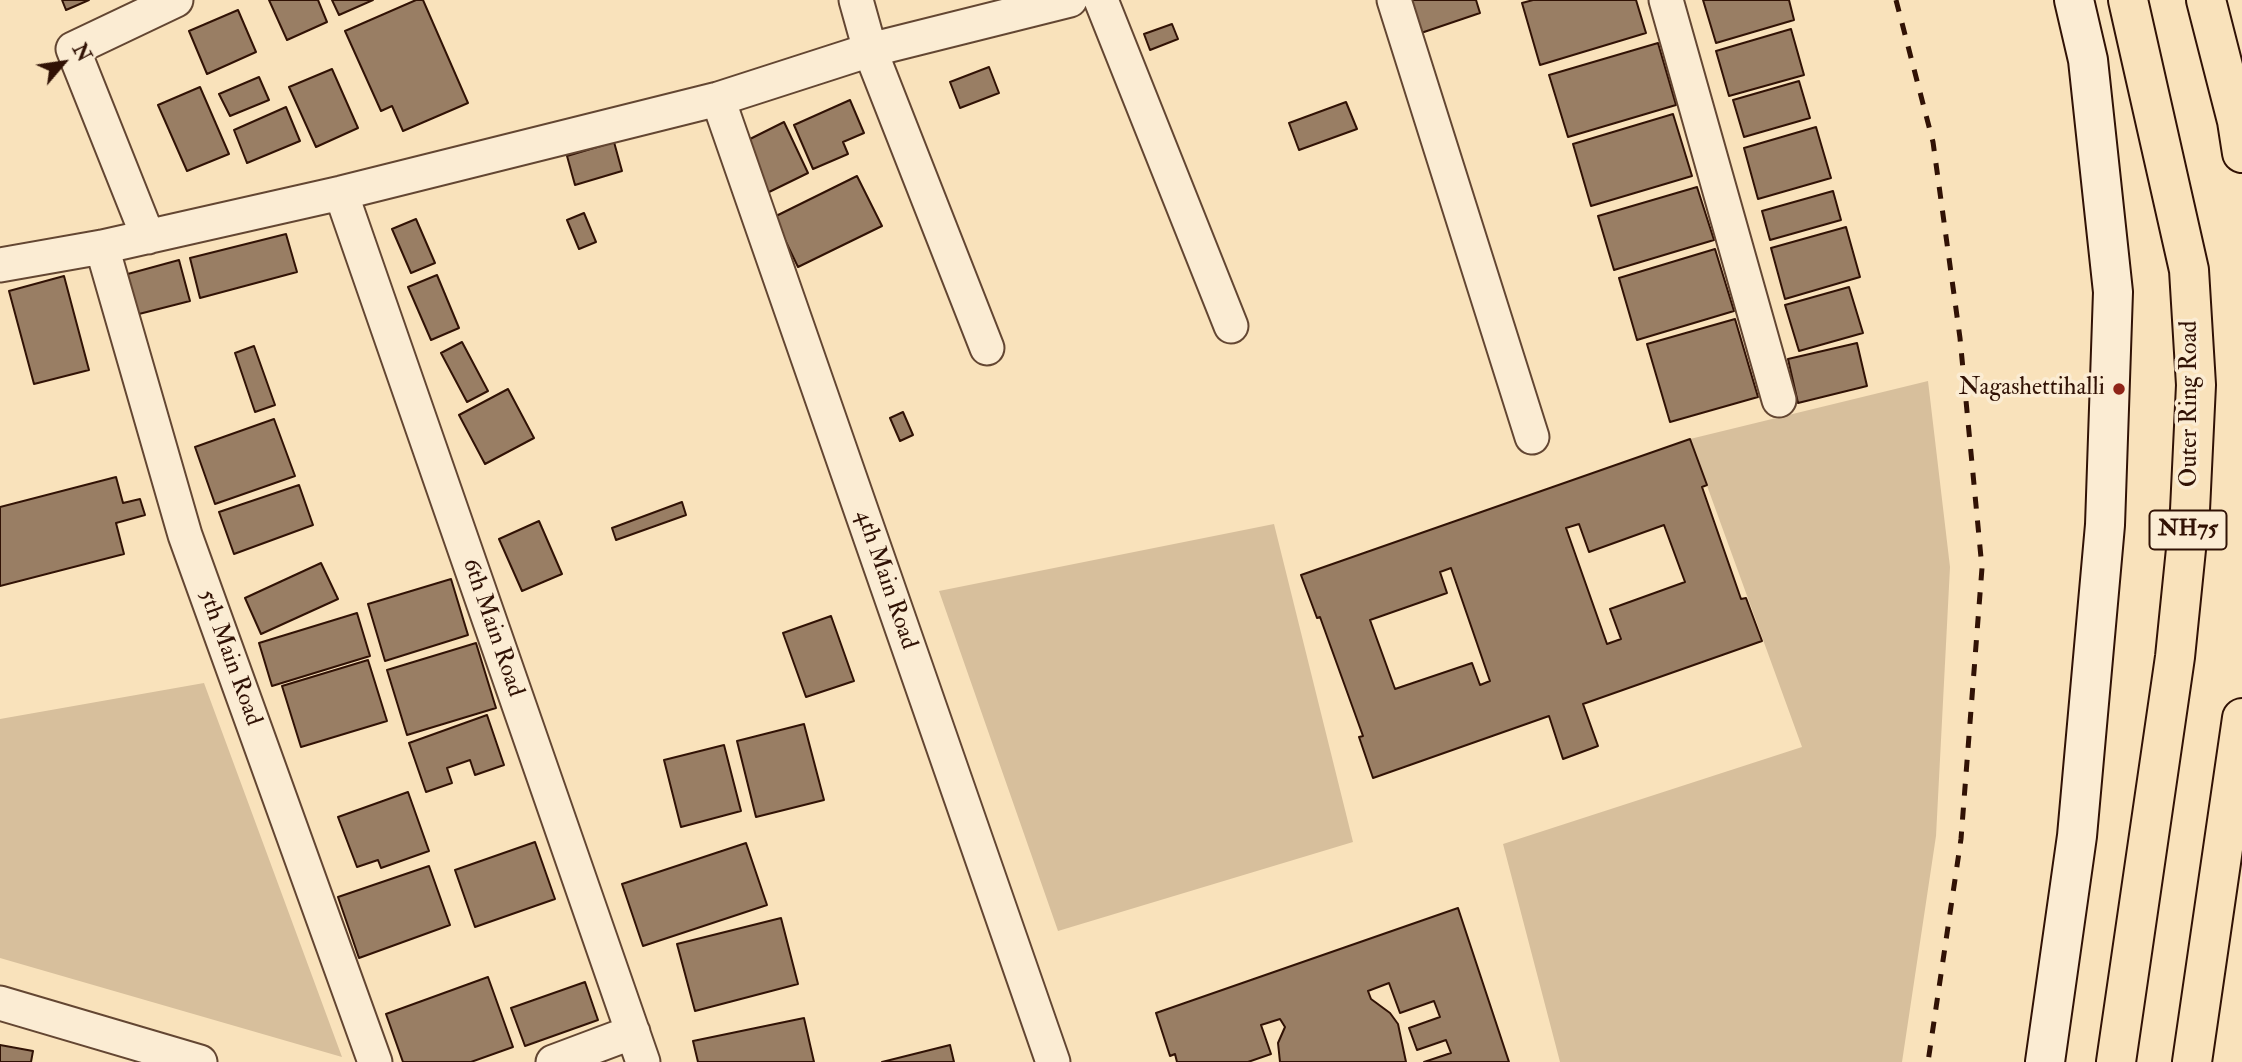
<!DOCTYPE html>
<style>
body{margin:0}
#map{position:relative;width:2242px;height:1062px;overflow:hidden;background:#f9e2bb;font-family:"IM FELL Double Pica",serif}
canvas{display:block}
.north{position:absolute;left:28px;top:28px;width:70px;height:70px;-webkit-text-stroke:5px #fbecd3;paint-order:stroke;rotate:61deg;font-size:19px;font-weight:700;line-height:28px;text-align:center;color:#311205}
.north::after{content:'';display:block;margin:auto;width:24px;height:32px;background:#311205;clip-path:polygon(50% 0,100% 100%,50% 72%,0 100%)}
</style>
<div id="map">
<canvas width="2242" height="1062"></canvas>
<div class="north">N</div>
</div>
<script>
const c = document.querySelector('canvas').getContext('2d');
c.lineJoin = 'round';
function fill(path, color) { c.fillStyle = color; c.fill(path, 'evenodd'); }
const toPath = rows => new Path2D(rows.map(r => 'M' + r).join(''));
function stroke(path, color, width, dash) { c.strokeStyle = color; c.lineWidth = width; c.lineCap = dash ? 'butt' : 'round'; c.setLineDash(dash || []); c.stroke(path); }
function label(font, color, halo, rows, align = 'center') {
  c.font = font + ' "IM FELL Double Pica",serif'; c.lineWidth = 7; c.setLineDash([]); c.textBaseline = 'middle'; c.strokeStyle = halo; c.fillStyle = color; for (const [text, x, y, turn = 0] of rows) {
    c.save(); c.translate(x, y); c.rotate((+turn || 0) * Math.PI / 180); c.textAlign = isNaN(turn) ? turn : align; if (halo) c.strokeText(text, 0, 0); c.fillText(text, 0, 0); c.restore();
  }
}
fill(toPath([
 [1928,381,1950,567,1936,836,1902,1062,1560,1062,1503,844,1802,747,1690,439],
 [1274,524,1353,842,1058,931,939,591],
 [204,683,342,1057,0,958,0,719]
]), '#d7bf9c');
const building = toPath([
 [62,0,89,0,66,10,62,0],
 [269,0,318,0,327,22,287,40,269,0],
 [332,0,373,0,339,15,332,0],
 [416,0,423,0,468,103,403,131,392,106,381,111,345,31,416,0],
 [1410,0,1476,0,1480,13,1421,33,1410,0],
 [1533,0,1636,0,1646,33,1540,65,1522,3,1533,0],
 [1703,0,1789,0,1794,20,1716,43,1703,0],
 [238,10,256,52,207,74,189,31,238,10],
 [1172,24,1178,39,1150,50,1144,34,1172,24],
 [1791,29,1804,75,1729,96,1716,51,1791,29],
 [1658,43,1676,105,1568,137,1549,75,1658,43],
 [989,67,999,93,960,108,950,82,989,67],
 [332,69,358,128,316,147,289,87,332,69],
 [259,77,269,100,230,116,219,94,259,77],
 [1799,81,1810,118,1744,137,1733,100,1799,81],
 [200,87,229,154,187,171,158,105,200,87],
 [850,100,864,133,843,142,848,154,813,169,794,125,850,100],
 [1346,102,1357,129,1299,150,1289,123,1346,102],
 [286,107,300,141,247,163,234,130,286,107],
 [1673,114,1692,176,1591,206,1573,144,1673,114],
 [784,122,808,173,765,194,740,144,784,122],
 [1816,127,1831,178,1758,199,1744,148,1816,127],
 [614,142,622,171,575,185,567,156,614,142],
 [857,176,882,226,798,267,774,217,857,176],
 [1697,187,1714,240,1614,270,1598,216,1697,187],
 [1833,191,1841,220,1770,240,1762,211,1833,191],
 [584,213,596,242,579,249,567,220,584,213],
 [416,219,435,263,411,273,392,229,416,219],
 [1846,227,1860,277,1785,299,1771,248,1846,227],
 [286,234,297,272,200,298,190,258,286,234],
 [1715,249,1734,311,1637,340,1619,278,1715,249],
 [179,260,190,301,135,315,124,275,179,260],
 [437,275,459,328,431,340,408,287,437,275],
 [64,276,89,370,34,384,9,291,64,276],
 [1849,287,1863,333,1799,351,1785,305,1849,287],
 [1735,319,1758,397,1670,422,1647,344,1735,319],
 [462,342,488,391,467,402,441,353,462,342],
 [1857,343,1867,386,1798,403,1788,359,1857,343],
 [254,346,275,405,255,412,235,353,254,346],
 [508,389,534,438,485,464,459,415,508,389],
 [903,412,913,435,900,441,890,418,903,412],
 [274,419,295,476,215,504,195,447,274,419],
 [1690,439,1707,485,1702,487,1741,599,1746,598,1762,641,1583,704,1598,746,1563,759,1549,716,1373,778,1359,737,1363,736,1320,617,1317,618,1301,575,1690,439],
 [1579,524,1589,552,1664,525,1685,582,1610,609,1621,639,1607,644,1566,528,1579,524],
 [1451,568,1490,681,1480,685,1472,663,1395,689,1370,620,1447,593,1440,572,1451,568],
 [116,477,123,503,140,499,145,515,116,523,124,554,0,586,0,507,116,477],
 [299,485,313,525,234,554,219,512,299,485],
 [682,502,686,515,616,540,612,528,682,502],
 [539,521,562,574,522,591,499,539,539,521],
 [321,563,338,599,261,634,245,598,321,563],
 [451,579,468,635,385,661,368,604,451,579],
 [357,613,370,656,272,686,259,643,357,613],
 [831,616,854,681,806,697,783,633,831,616],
 [476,643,496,708,407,735,387,670,476,643],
 [368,660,387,721,301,747,282,686,368,660],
 [487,715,504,765,475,775,470,760,447,768,452,783,426,792,409,743,487,715],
 [804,724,824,800,756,817,737,741,804,724],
 [724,745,741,811,681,827,664,760,724,745],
 [408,792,429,851,381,868,378,860,357,867,338,817,408,792],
 [535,842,555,899,475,927,455,870,535,842],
 [746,843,767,905,643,946,622,884,746,843],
 [429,866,450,925,359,958,338,897,429,866],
 [1458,908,1509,1062,1424,1062,1451,1053,1446,1040,1417,1050,1409,1028,1440,1017,1434,1001,1400,1013,1389,983,1368,991,1371,999,1390,1013,1398,1024,1406,1062,1280,1062,1278,1043,1285,1027,1280,1019,1261,1025,1271,1054,1248,1062,1177,1062,1175,1054,1170,1056,1156,1013,1458,908],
 [781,918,798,984,695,1011,677,944,781,918],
 [488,977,513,1047,471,1062,403,1062,386,1014,488,977],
 [585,982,598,1020,525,1046,511,1008,585,982],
 [804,1018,814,1062,698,1062,693,1041,804,1018],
 [0,1045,33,1051,31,1062,0,1062,0,1045],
 [950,1045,954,1062,882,1062,950,1045]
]);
fill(building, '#997e64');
stroke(building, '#311205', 2);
const street = toPath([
 [856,0,870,50,987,348],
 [1101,0,1231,326],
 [1394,0,1532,437],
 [1666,0,1779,400],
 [718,99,1053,1062],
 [341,193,643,1062],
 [148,237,73,49,176,0],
 [102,247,185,535,375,1062],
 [0,265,102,247,341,193,718,99,870,50,1070,0],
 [0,1003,200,1062],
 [553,1062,633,1032]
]);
const secondary = toPath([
 [2045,1062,2077,836,2105,525,2113,292,2088,60,2074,0]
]);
const highway = toPath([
 [2206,0,2237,121,2242,153],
 [2116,1062,2175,657,2190,510,2196,385,2189,270,2128,0],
 [2192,1062,2242,718]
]);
stroke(street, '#634632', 37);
stroke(secondary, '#311205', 42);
stroke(highway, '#311205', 42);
stroke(street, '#fbecd3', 33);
stroke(secondary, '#fbecd3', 38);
stroke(highway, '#f9e2bb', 38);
stroke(toPath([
 [1896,0,1933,142,1960,338,1982,568,1961,839,1928,1062]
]), '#311205', 5, [12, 12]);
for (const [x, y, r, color] of [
 [2119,389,7,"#8f2418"]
]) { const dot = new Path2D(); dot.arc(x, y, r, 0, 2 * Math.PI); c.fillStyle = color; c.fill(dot); stroke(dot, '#fbecd3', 2.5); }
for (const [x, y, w] of [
 [2188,530,77]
]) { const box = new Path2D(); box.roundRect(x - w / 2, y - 19.5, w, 39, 5); c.fillStyle = '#fbecd3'; c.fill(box); stroke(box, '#311205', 2); }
label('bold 23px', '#311205', null, [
 ["NH75",2188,530]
]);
label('24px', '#311205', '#fbecd3', [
 ["Nagashettihalli",2105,389]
], 'right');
label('24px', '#311205', '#fbecd3', [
 ["Outer Ring Road",2191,404,-90],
 ["4th Main Road",885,580,71],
 ["6th Main Road",492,628,71],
 ["5th Main Road",229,658,70]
]);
</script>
